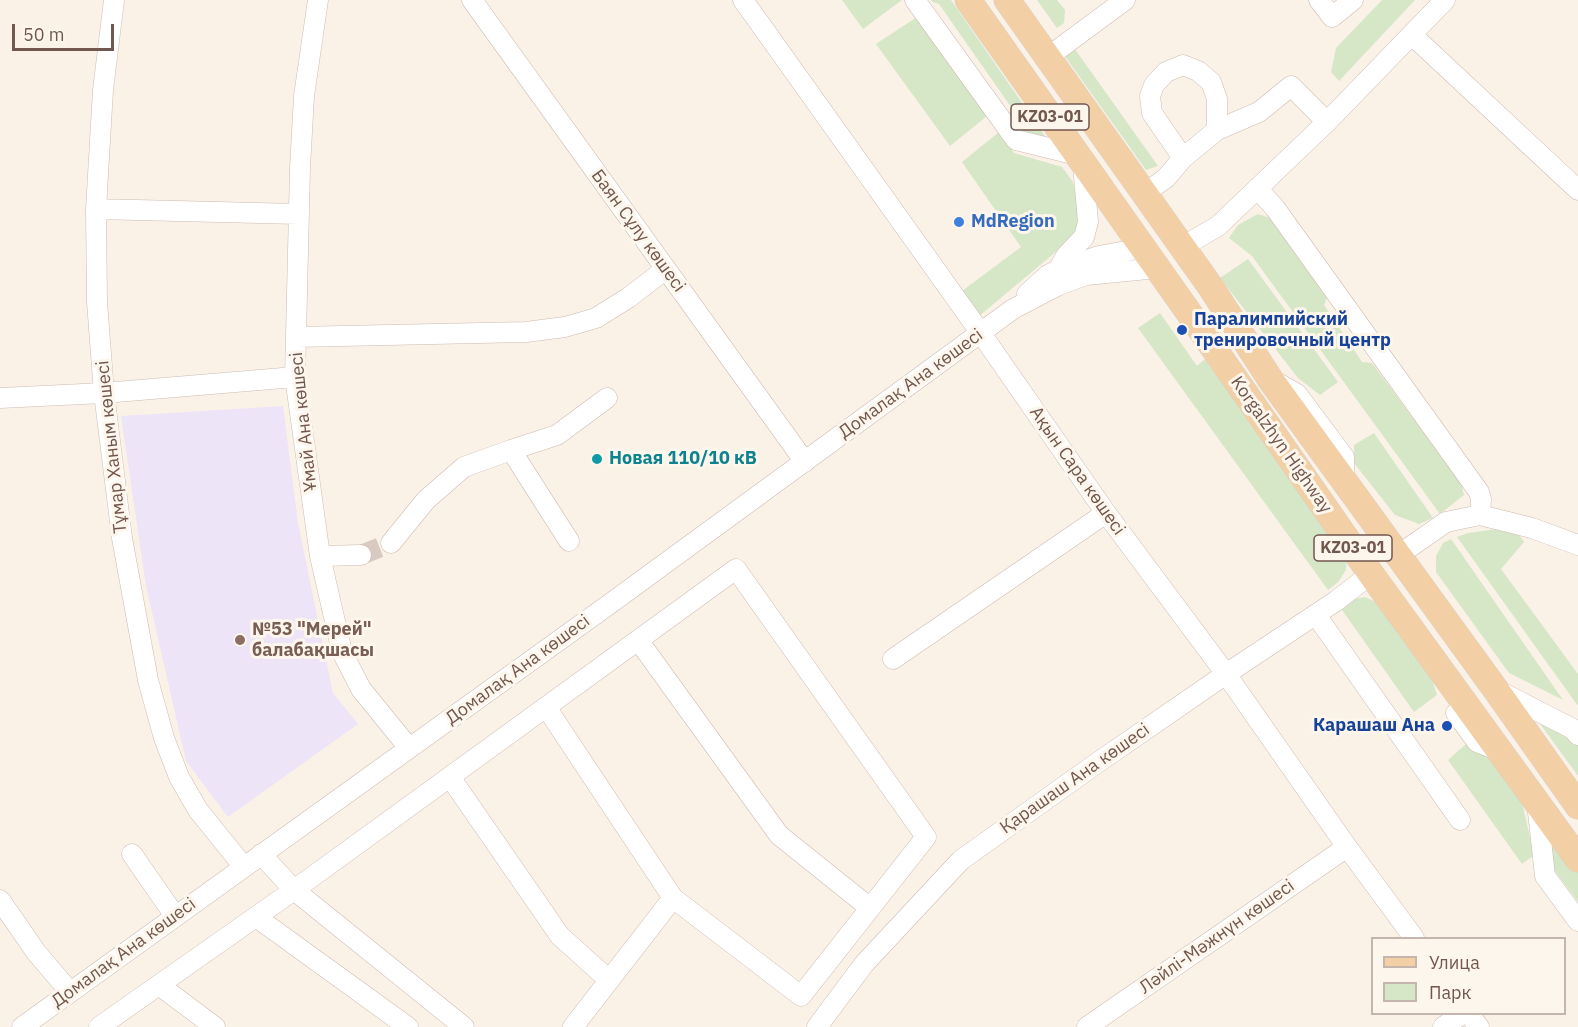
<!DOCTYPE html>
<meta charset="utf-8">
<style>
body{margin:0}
#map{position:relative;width:1578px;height:1027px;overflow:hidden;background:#faf1e7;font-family:"IBM Plex Sans",sans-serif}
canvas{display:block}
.legend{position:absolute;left:1371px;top:937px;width:195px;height:78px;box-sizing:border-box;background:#fdf6ed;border:2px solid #c5b6ad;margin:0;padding:8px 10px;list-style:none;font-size:18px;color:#72574e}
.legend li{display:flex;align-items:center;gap:12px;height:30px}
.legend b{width:30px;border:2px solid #c5b6ad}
.scale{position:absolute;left:12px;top:24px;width:102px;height:27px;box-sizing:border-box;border:3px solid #72574e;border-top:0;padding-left:8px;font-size:18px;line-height:21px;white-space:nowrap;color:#72574e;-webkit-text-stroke:4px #fdf6ed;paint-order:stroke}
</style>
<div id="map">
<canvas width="1578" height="1027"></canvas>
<ul class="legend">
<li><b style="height:8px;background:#f3cfa5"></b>Улица</li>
<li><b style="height:16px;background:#d6e7c7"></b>Парк</li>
</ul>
<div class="scale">50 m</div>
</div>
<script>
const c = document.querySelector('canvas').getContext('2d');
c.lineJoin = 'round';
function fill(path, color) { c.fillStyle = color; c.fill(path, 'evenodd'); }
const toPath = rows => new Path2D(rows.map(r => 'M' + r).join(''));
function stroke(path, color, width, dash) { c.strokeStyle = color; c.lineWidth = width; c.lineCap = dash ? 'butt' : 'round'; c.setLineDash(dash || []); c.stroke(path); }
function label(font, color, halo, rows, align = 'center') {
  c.font = font + ' "IBM Plex Sans",sans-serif'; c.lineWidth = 6; c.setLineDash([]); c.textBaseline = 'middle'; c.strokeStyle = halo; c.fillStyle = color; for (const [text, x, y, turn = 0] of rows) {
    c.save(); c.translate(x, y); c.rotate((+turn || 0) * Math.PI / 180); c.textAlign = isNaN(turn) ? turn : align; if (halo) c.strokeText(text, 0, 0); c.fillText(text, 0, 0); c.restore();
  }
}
fill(toPath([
 [283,406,298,523,333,693,358,724,228,817,186,761,146,586,121,416]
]), '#eee4f7');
fill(toPath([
 [842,0,902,0,863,29],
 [931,0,951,0,1047,139,1020,129,1010,115,1011,107,939,4,933,2],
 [1037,0,1057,0,1065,10,1064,23,1057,28],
 [1382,0,1415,0,1339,81,1331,72,1336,48],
 [917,17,987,116,950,146,876,44],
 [1072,45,1158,166,1146,170,1064,55],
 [999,132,1014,153,1062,167,1073,182,1080,212,1076,235,978,317,962,291,1021,247,962,162],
 [1258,214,1270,218,1328,295,1324,305,1362,362,1372,363,1461,483,1464,495,1440,514,1252,256,1229,238,1238,225],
 [1248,259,1338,382,1320,395,1298,378,1220,278],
 [1160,313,1197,366,1205,359,1347,555,1346,570,1338,582,1328,590,1138,328],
 [1374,433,1433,518,1419,524,1395,515,1354,463,1354,445],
 [1505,528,1518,533,1524,542,1501,569,1578,674,1578,706,1457,537,1468,533],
 [1451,539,1563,700,1509,673,1436,572,1436,556,1443,543],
 [1365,597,1382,605,1428,667,1437,695,1414,712,1340,607,1354,599],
 [1533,714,1570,733,1578,745,1578,776],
 [1467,743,1488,757,1520,794,1534,855,1522,864,1448,760],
 [1547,825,1578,870,1578,902,1555,871]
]), '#d6e7c7');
stroke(toPath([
 [361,555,391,543]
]), '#d8cac1', 20, [20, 10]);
const minor = toPath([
 [114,0,103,90,96,209,97,302,104,393,122,538,148,680,164,738,179,777,198,810,244,867],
 [318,0,304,96,300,168,295,377,320,556,342,652,361,689,409,748],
 [472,0,805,462],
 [743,0,980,332,1106,513,1226,674,1347,847,1414,938],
 [915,0,1016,140,1077,155],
 [1319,0,1332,17,1353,0],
 [1412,35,1578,190],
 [1048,57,1125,0],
 [1183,158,1152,113,1150,96,1154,85,1166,72,1183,65,1198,71,1211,82,1217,99,1217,130],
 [1257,188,1275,208,1479,492,1481,499,1480,515],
 [1144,194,1166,178,1183,158,1217,130,1259,112,1291,86,1327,122],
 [96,209,299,214],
 [1182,247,1218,226,1327,122,1445,0],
 [1058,270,1066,256,1084,237,1088,222,1083,165],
 [1027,294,1048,275,1058,270,1099,256,1143,248],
 [296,337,526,332,565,327,596,318,628,298,666,269],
 [1274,381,1297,394,1344,457,1344,482],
 [0,398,104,393,295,377],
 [511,450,557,435,607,398],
 [391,543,426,500,464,467,511,450,569,541],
 [320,556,361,555],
 [1397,556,1446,522,1480,515,1532,528,1578,545],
 [1316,615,1460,820],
 [638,640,779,835,870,908],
 [893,659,1106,513],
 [1497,690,1573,729,1578,735],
 [546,707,673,898],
 [1456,713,1477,742,1500,751],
 [450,777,560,936,609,980],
 [1537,803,1545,876,1578,921],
 [132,854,175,916],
 [261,854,294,890,464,1027],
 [0,900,36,952,70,992],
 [256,917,408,1027],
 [159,985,215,1027],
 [1469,1014,1479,1027],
 [22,1027,611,603,1013,309,1059,285,1086,275,1158,268],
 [99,1027,294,890,736,569,926,837,801,996,673,898,573,1027],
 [817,1027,864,964,961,860,1097,763,1226,674,1336,601,1371,574],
 [1087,1027,1347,847],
 [1443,1027,1462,1014]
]);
const major = toPath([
 [968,0,1194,320,1371,574,1578,859],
 [1007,0,1210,286,1270,379,1496,690,1578,806]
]);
stroke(minor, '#cdbbb1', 21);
stroke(major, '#d8d0cd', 27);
stroke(minor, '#fff', 20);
stroke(major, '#f3cfa5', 26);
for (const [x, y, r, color] of [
 [959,222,6,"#3f7fe0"],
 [1182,330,6,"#1a4fb4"],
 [597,459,6,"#0f9aa8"],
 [240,640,6,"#8d6e63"],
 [1447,726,6,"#1a4fb4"]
]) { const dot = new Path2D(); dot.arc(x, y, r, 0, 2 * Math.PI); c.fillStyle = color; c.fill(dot); stroke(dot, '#fdf6ed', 2); }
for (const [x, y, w] of [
 [1050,117,78],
 [1353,548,78]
]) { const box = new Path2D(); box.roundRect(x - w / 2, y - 13, w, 26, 4.5); c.fillStyle = '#fdf6ed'; c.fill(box); stroke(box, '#72574e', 1.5); }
label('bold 16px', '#72574e', null, [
 ["KZ03-01",1050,117],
 ["KZ03-01",1353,548]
]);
label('bold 18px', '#366cbe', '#fdf6ed', [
 ["MdRegion",971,222]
], 'left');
label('18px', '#72574e', '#fdf6ed', [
 ["Баян Сұлу көшесі",638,231,54],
 ["Домалақ Ана көшесі",911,384,-36],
 ["Ұмай Ана көшесі",304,422,-96],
 ["Korgalzhyn Highway",1281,445,55],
 ["Тұмар Ханым көшесі",112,447,-96],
 ["Ақын Сара көшесі",1077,471,55],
 ["Домалақ Ана көшесі",518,670,-36],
 ["Қарашаш Ана көшесі",1075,779,-35],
 ["Ләйлі-Мәжнүн көшесі",1217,937,-35],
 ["Домалақ Ана көшесі",124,953,-36]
]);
label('bold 18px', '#164399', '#fdf6ed', [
 ["Паралимпийский",1194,320],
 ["тренировочный центр",1194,341],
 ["Карашаш Ана",1435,726,"right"]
], 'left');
label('bold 18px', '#0d838f', '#fdf6ed', [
 ["Новая 110/10 кВ",609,459]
], 'left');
label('bold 18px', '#785e54', '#fdf6ed', [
 ["№53 \"Мерей\"",252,630],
 ["балабақшасы",252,651]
], 'left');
</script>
